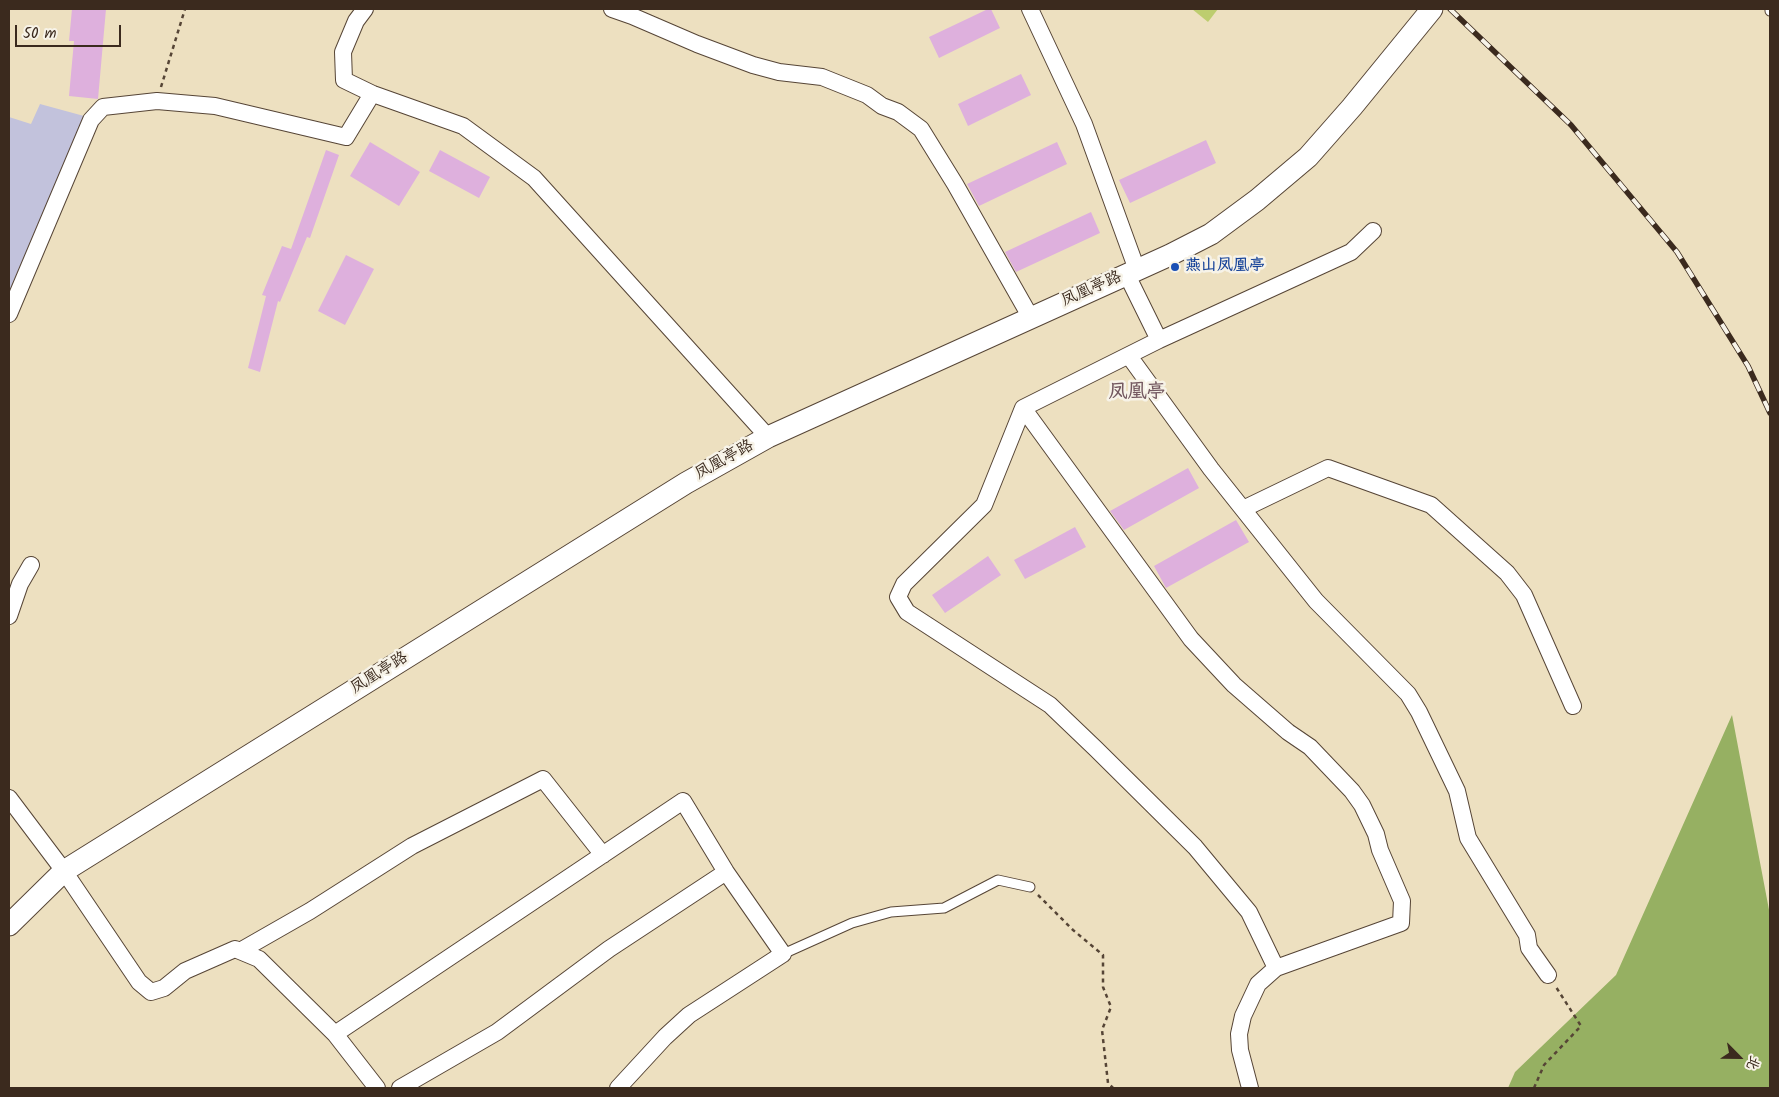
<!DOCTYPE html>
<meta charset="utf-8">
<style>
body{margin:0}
#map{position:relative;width:1779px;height:1097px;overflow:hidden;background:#ede0c0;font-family:Kalam,"LXGW WenKai TC",sans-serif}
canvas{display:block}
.frame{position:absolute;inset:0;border:10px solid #3b2a1e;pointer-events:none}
.north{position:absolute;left:1714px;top:1032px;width:50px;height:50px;-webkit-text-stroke:4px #f7f3e8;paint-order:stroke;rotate:113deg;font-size:14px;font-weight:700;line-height:20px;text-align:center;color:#3b2a1e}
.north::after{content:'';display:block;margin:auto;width:18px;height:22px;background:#3b2a1e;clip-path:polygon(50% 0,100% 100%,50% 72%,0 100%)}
.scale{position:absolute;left:15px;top:25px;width:106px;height:22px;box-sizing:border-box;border:2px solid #3b2a1e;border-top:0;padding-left:6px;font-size:15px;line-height:18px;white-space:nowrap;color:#3b2a1e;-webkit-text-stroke:4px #f7f3e8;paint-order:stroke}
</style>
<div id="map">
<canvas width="1779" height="1097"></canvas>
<div class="frame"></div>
<div class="north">北</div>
<div class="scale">50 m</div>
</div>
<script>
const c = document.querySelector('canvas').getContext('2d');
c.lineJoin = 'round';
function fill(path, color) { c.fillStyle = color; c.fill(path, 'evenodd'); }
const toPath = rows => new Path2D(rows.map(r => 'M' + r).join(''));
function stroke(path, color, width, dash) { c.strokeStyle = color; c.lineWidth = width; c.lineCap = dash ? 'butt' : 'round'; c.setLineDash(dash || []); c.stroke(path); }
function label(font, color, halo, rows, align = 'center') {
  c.font = font + ' Kalam,"LXGW WenKai TC",sans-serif'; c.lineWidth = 5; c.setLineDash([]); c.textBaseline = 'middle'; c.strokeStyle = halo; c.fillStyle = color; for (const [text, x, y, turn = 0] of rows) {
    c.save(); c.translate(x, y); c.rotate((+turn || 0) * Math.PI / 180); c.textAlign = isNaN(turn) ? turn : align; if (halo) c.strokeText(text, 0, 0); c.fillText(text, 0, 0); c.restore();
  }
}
fill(toPath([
 [40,104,84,116,9,292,9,117,31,124]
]), '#c2c2dc');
fill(toPath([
 [1192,9,1218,9,1208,22]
]), '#bdcd6f');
fill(toPath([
 [1732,715,1770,915,1770,1088,1508,1088,1515,1072,1616,975]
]), '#96b062');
fill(toPath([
 [72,9,106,9,98,99,69,96,74,41,69,41],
 [988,9,991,9,1000,28,939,58,929,37],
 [1021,74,1031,95,968,126,958,104],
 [1206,140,1216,163,1130,203,1119,180],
 [370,142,420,172,399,206,350,176],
 [1057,142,1067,164,979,206,967,184],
 [326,150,339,155,310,238,307,237,280,302,278,301,260,372,248,368,266,296,262,295,282,246,291,249],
 [440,150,490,177,479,198,429,171],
 [1091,212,1100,233,1016,272,1005,252],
 [346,255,374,269,345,325,318,311],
 [1188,468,1199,488,1124,530,1110,511],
 [1236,520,1249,542,1166,588,1154,566],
 [1075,527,1086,547,1025,579,1014,560],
 [988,556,1001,575,945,613,932,595]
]), '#deb0dd');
const service = toPath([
 [1770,9,1770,11],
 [783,954,852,923,891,912,944,908,998,880,1030,887]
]);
const minor = toPath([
 [365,9,356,21,343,52,344,80,373,94,463,126,534,178,768,437],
 [612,9,632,16,697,44,753,65,779,72,822,77,867,95,882,106,898,112,921,129,955,184,1031,318],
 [1030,9,1084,124,1137,270],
 [1127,275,1159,340,1023,408,984,505,904,584,898,597,907,612,1050,705,1096,749,1195,847,1249,912,1276,968],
 [9,314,91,120,103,107,157,101,215,106,346,137,372,94],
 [1159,340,1351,252,1373,231],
 [1129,356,1211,469,1316,601,1408,694,1419,712,1457,791,1468,838,1527,935,1529,948,1548,975],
 [1023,408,1191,639,1234,685,1288,732,1310,747,1352,791,1362,805,1376,834,1380,850,1402,901,1401,923,1276,968,1258,984,1243,1016,1239,1034,1240,1050,1250,1088],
 [1243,509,1328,468,1431,505,1507,573,1524,595,1573,706],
 [9,616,20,584,31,565],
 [9,798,64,871,139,982,151,992,164,988,185,971,235,949,259,959,335,1034,377,1088],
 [240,951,310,911,412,846,543,779,603,855],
 [335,1034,683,801,726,872,783,954,689,1015,665,1037,618,1088],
 [400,1088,497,1032,609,949,726,872]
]);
const tertiary = toPath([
 [9,925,64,871,686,483,768,437,1170,255,1211,234,1257,200,1308,157,1352,107,1432,9]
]);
stroke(service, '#564536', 11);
stroke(minor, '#564536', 18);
stroke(tertiary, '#564536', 23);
stroke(toPath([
 [161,87,185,9],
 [1038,895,1073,930,1103,955,1103,987,1111,1007,1102,1030,1108,1083,1113,1088],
 [1534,1088,1544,1065,1581,1026,1556,987]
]), '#564536', 2.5, [4, 4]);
stroke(service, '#fff', 9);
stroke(minor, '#fff', 16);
stroke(tertiary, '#fff', 21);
const rail = toPath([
 [1450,9,1571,125,1677,252,1748,366,1770,413]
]);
stroke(rail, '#3b2a1e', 5.5);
stroke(rail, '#f7f3e8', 4, [11]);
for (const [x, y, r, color] of [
 [1175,267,5,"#1a4fb4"]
]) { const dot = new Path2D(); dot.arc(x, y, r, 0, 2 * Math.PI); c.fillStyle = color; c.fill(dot); stroke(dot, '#f7f3e8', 2); }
label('bold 16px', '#164399', '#f7f3e8', [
 ["燕山凤凰亭",1185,267]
], 'left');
label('16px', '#3b2a1e', '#f7f3e8', [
 ["凤凰亭路",1092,290,-24],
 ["凤凰亭路",725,461,-29],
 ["凤凰亭路",380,674,-32]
]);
label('bold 19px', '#745961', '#f7f3e8', [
 ["凤凰亭",1137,394]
]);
</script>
